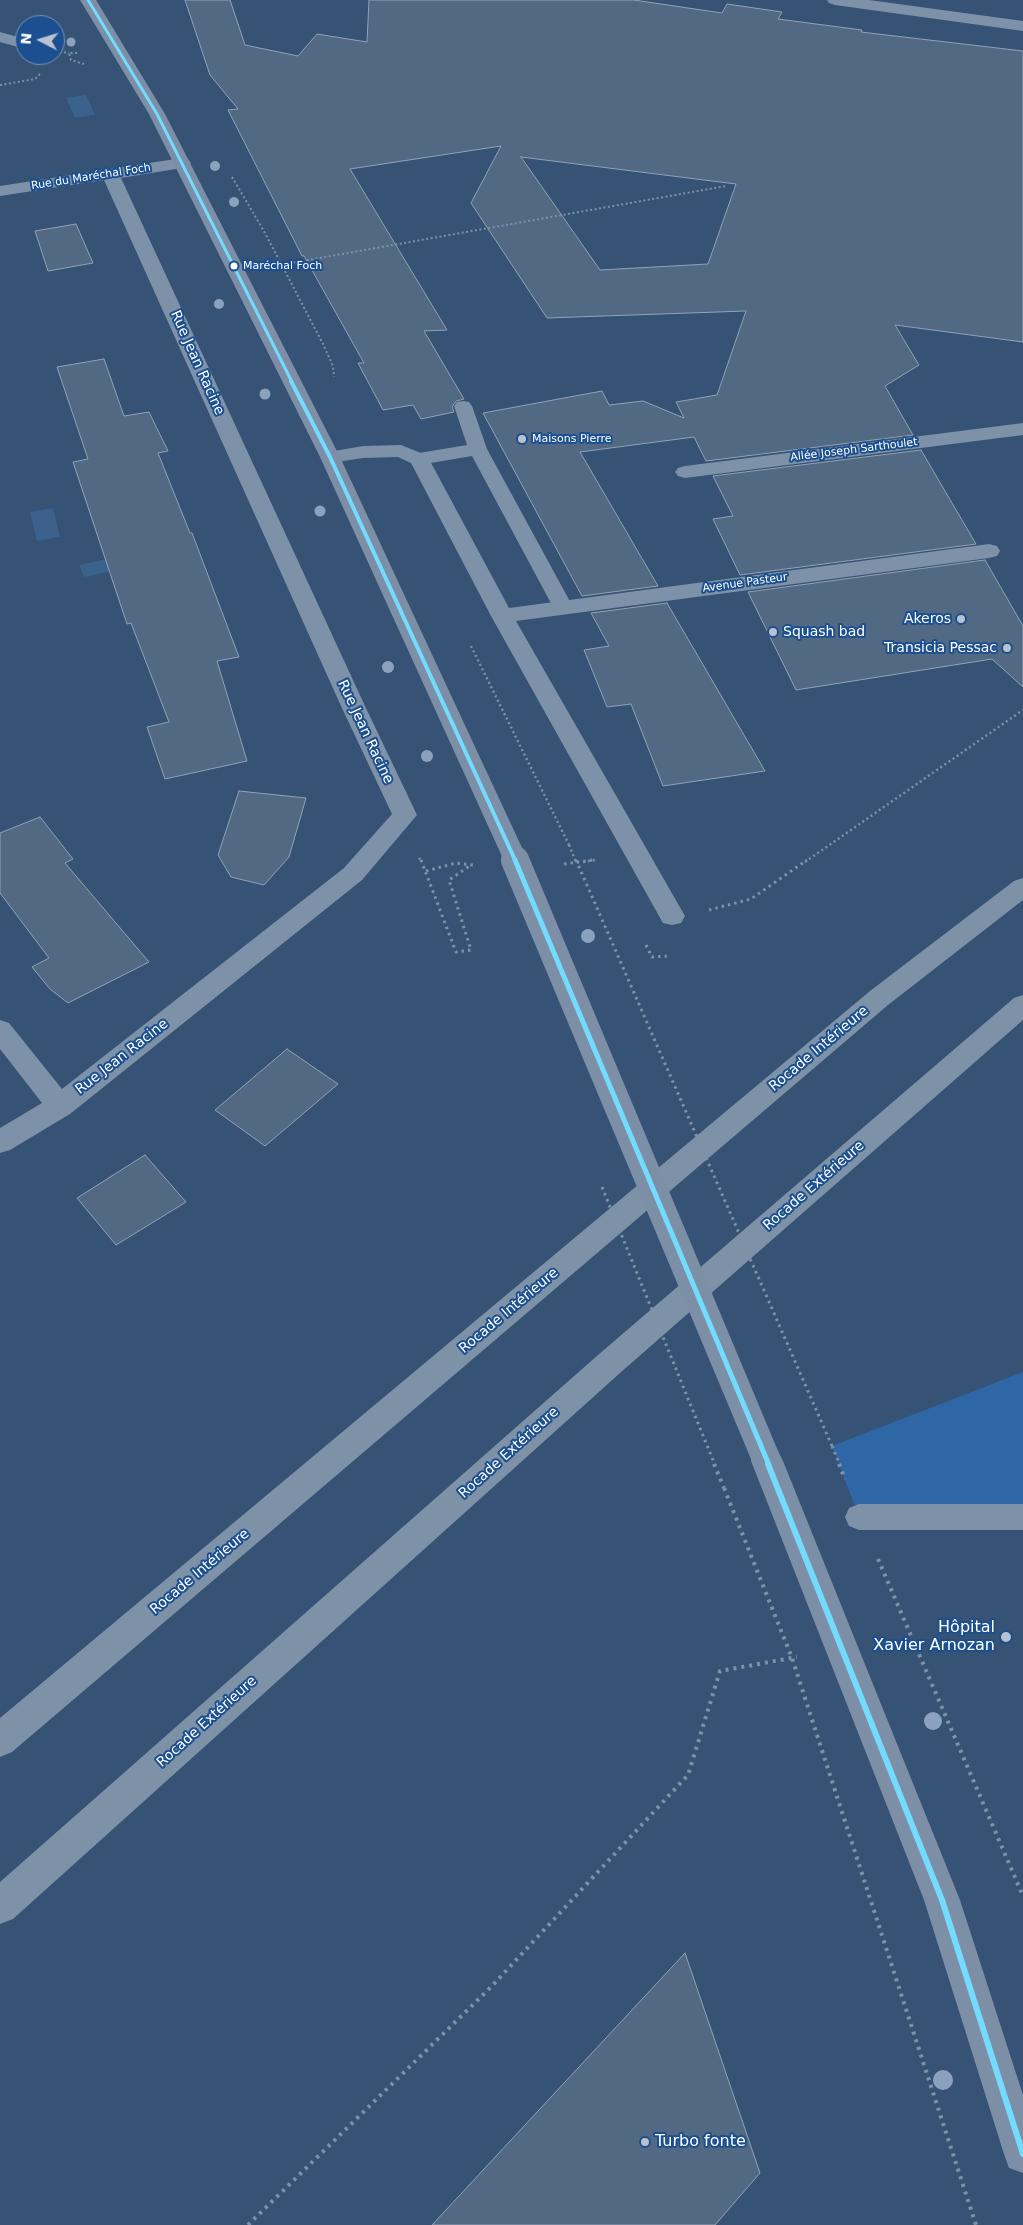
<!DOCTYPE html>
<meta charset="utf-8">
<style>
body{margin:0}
#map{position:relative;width:1023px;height:2225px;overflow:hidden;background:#365274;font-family:"DejaVu Sans",sans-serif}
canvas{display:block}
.north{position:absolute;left:15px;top:15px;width:50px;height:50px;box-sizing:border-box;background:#1b4f8f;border:1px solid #7695bc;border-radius:50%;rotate:275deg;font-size:14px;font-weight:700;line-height:20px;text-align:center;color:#fff}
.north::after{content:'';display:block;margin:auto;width:18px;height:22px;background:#b9c2ce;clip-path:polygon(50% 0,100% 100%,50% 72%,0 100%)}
</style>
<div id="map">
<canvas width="1023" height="2225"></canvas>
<div class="north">N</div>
</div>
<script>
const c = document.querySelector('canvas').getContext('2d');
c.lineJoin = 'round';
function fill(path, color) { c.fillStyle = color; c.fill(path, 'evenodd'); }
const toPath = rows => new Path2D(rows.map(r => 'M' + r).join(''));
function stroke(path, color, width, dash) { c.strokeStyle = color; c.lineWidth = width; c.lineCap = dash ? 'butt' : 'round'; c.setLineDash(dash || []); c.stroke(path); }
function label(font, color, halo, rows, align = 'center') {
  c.font = font + ' "DejaVu Sans",sans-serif'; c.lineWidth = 4; c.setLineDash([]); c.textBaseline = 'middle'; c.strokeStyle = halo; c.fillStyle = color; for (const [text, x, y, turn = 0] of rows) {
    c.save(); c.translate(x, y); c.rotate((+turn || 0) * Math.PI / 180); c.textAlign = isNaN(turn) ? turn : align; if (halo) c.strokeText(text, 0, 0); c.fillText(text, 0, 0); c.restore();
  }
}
fill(toPath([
 [1023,1372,1023,1517,859,1517,832,1446]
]), '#2f66a5');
fill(toPath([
 [86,95,95,115,75,118,66,98],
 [53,508,60,537,37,541,30,512],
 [127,555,131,567,84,577,79,565]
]), '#3b618d');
const building = toPath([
 [185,0,230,0,245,45,298,56,317,34,367,42,369,0,634,0,722,13,727,4,782,12,778,19,862,30,861,32,1023,51,1023,342,895,325,919,365,885,386,913,435,706,461,694,437,580,452,658,586,582,596,483,413,602,391,609,405,643,401,684,418,676,402,717,395,746,311,547,318,471,203,501,146,350,169,447,330,424,331,464,399,456,401,452,407,454,412,421,419,413,405,383,410,358,363,364,363,304,256,302,256,228,110,238,109,210,75,185,0],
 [521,157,736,184,708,264,600,270,521,157],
 [76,224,93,263,48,271,35,231,76,224],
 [104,359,124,416,149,412,168,451,158,453,190,533,192,533,239,657,217,661,247,761,165,779,147,727,169,722,131,623,127,624,73,462,88,459,57,367,104,359],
 [921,450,976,544,740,575,713,519,733,516,713,476,921,450],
 [985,560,1023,626,1023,687,992,659,796,690,748,592,985,560],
 [667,603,765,771,663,786,631,704,607,707,584,650,609,646,591,613,667,603],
 [239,791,306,798,289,857,264,885,231,877,218,855,239,791],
 [40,817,73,859,65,863,149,962,68,1003,50,989,32,967,49,958,0,893,0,833,40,817],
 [287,1049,338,1084,265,1146,215,1110,287,1049],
 [145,1155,186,1202,116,1245,77,1198,145,1155],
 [685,1953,760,2173,715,2225,432,2225,685,1953]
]);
fill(building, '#526984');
stroke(building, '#92a2b6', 1);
stroke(toPath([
 [55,30,61,24],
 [55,51,69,53],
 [77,53,69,53,71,60,84,64],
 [0,85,35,79,41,73],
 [232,177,265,233,323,344,333,366,334,377],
 [280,265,726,186]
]), '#7d92a8', 2, [2, 2.5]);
stroke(toPath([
 [471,646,569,845],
 [419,858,422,862],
 [583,862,595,860],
 [805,862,1023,710]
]), '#7d92a8', 2.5, [2, 3]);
stroke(toPath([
 [421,860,456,952,471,950,449,880,471,865],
 [564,864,593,860],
 [426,871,456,863,473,865],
 [709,910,751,899,807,860],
 [646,945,652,957,667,956],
 [832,1446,840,1465]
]), '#7d92a8', 3, [2.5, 4]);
stroke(toPath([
 [839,1464,845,1479],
 [724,1488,792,1658,976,2225],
 [878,1559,1023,1896],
 [248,2225,491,1987,688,1775,720,1671,797,1657]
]), '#7d92a8', 4, [3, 5]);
fill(toPath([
 [463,401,469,402,472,406,487,449,573,607,570,612,563,613,556,612,553,607,472,456,419,465,412,463,410,459,412,455,419,453,467,445,454,406,457,402,463,401],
 [859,1504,1023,1504,1023,1530,859,1530,849,1526,845,1517,849,1508,859,1504]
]), '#7d92a8');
fill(toPath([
 [827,0,869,0,1023,21,1023,31,835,5,829,3,827,0],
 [0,32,25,39,25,49,0,42,0,32],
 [182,158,188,159,191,163,188,167,121,178,365,706,417,815,362,880,70,1114,10,1150,0,1153,0,1128,42,1103,0,1049,0,1020,9,1023,62,1089,344,868,392,814,341,706,104,180,0,196,0,186,182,158],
 [1023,423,1023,435,685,478,678,476,675,472,678,468,685,466,1023,423],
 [401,445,426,455,429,459,509,608,989,544,997,546,1000,551,997,556,989,558,516,621,685,916,681,923,672,925,663,923,659,916,491,616,411,463,398,457,363,458,330,463,323,461,320,457,323,453,363,446,401,445]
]), '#7d92a8');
fill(toPath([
 [80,0,96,0,165,114,340,457,524,852,521,858,512,861,503,858,500,852,320,457,149,114,80,0],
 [767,1447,778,1451,783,1461,960,1900,1023,2095,1023,2173,1009,2168,1004,2154,924,1900,751,1461,756,1451,767,1447]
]), '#7d8ea7');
fill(toPath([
 [1023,878,1023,900,888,1005,12,1752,0,1757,0,1718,870,991,1014,881,1023,878],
 [1023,995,1023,1020,620,1373,13,1919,0,1924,0,1882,598,1355,1014,998,1023,995]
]), '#7e92a7');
stroke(toPath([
 [569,845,576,862]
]), '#7d92a8', 2.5, [2, 3]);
stroke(toPath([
 [576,860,832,1446],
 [602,1187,715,1465]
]), '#7d92a8', 3, [2.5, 4]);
stroke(toPath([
 [714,1464,724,1488]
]), '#7d92a8', 4, [3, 5]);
stroke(toPath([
 [512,852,516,862]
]), '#7d8ea7', 22);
stroke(toPath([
 [515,860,767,1461]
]), '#7d8ea7', 28);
stroke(toPath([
 [88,0,157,114,292,382]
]), '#73dbfd', 3);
stroke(toPath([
 [291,381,330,457,516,862]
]), '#73dbfd', 4);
stroke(toPath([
 [515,860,769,1465]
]), '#73dbfd', 5);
stroke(toPath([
 [768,1464,942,1900,1023,2154]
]), '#73dbfd', 6);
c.fillStyle = '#8aa2be';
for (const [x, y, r] of [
 [71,42,4.5],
 [215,166,5],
 [234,202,5],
 [219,304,5],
 [265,394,5.5],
 [320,511,5.5],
 [388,667,6],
 [427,756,6],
 [588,936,7],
 [933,1721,9],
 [943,2080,10]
]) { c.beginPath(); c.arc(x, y, r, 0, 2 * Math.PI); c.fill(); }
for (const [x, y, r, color] of [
 [234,266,4.5,"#fff"],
 [522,439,5,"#b9c2ce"],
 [961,619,5,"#b9c2ce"],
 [773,632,5,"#b9c2ce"],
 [1007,648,5,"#b9c2ce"],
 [1006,1637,6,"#b9c2ce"],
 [645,2142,5,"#b9c2ce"]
]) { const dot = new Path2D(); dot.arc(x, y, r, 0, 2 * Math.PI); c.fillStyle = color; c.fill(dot); stroke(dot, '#1b4f8f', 2); }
label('11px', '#fff', '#1b4f8f', [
 ["Rue du Maréchal Foch",91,177,-9],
 ["Allée Joseph Sarthoulet",854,450,-7],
 ["Avenue Pasteur",745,583,-8]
]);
label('11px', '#fff', '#1b4f8f', [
 ["Maréchal Foch",243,266]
], 'left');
label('11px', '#fff', '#1b4f8f', [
 ["Maisons Pierre",532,439]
], 'left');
label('14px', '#fff', '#1b4f8f', [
 ["Rue Jean Racine",197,363,66],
 ["Rue Jean Racine",365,732,65],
 ["Rocade Intérieure",819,1049,-40],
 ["Rue Jean Racine",122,1057,-38],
 ["Rocade Extérieure",814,1186,-41],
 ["Rocade Intérieure",509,1311,-40],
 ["Rocade Extérieure",509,1453,-42],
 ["Rocade Intérieure",200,1572,-40],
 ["Rocade Extérieure",207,1722,-42]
]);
label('14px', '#fff', '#1b4f8f', [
 ["Akeros",951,619],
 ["Squash bad",783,632,"left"],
 ["Transicia Pessac",997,648]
], 'right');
label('16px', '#fff', '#1b4f8f', [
 ["Hôpital",995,1628],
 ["Xavier Arnozan",995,1646],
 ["Turbo fonte",655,2142,"left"]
], 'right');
</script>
